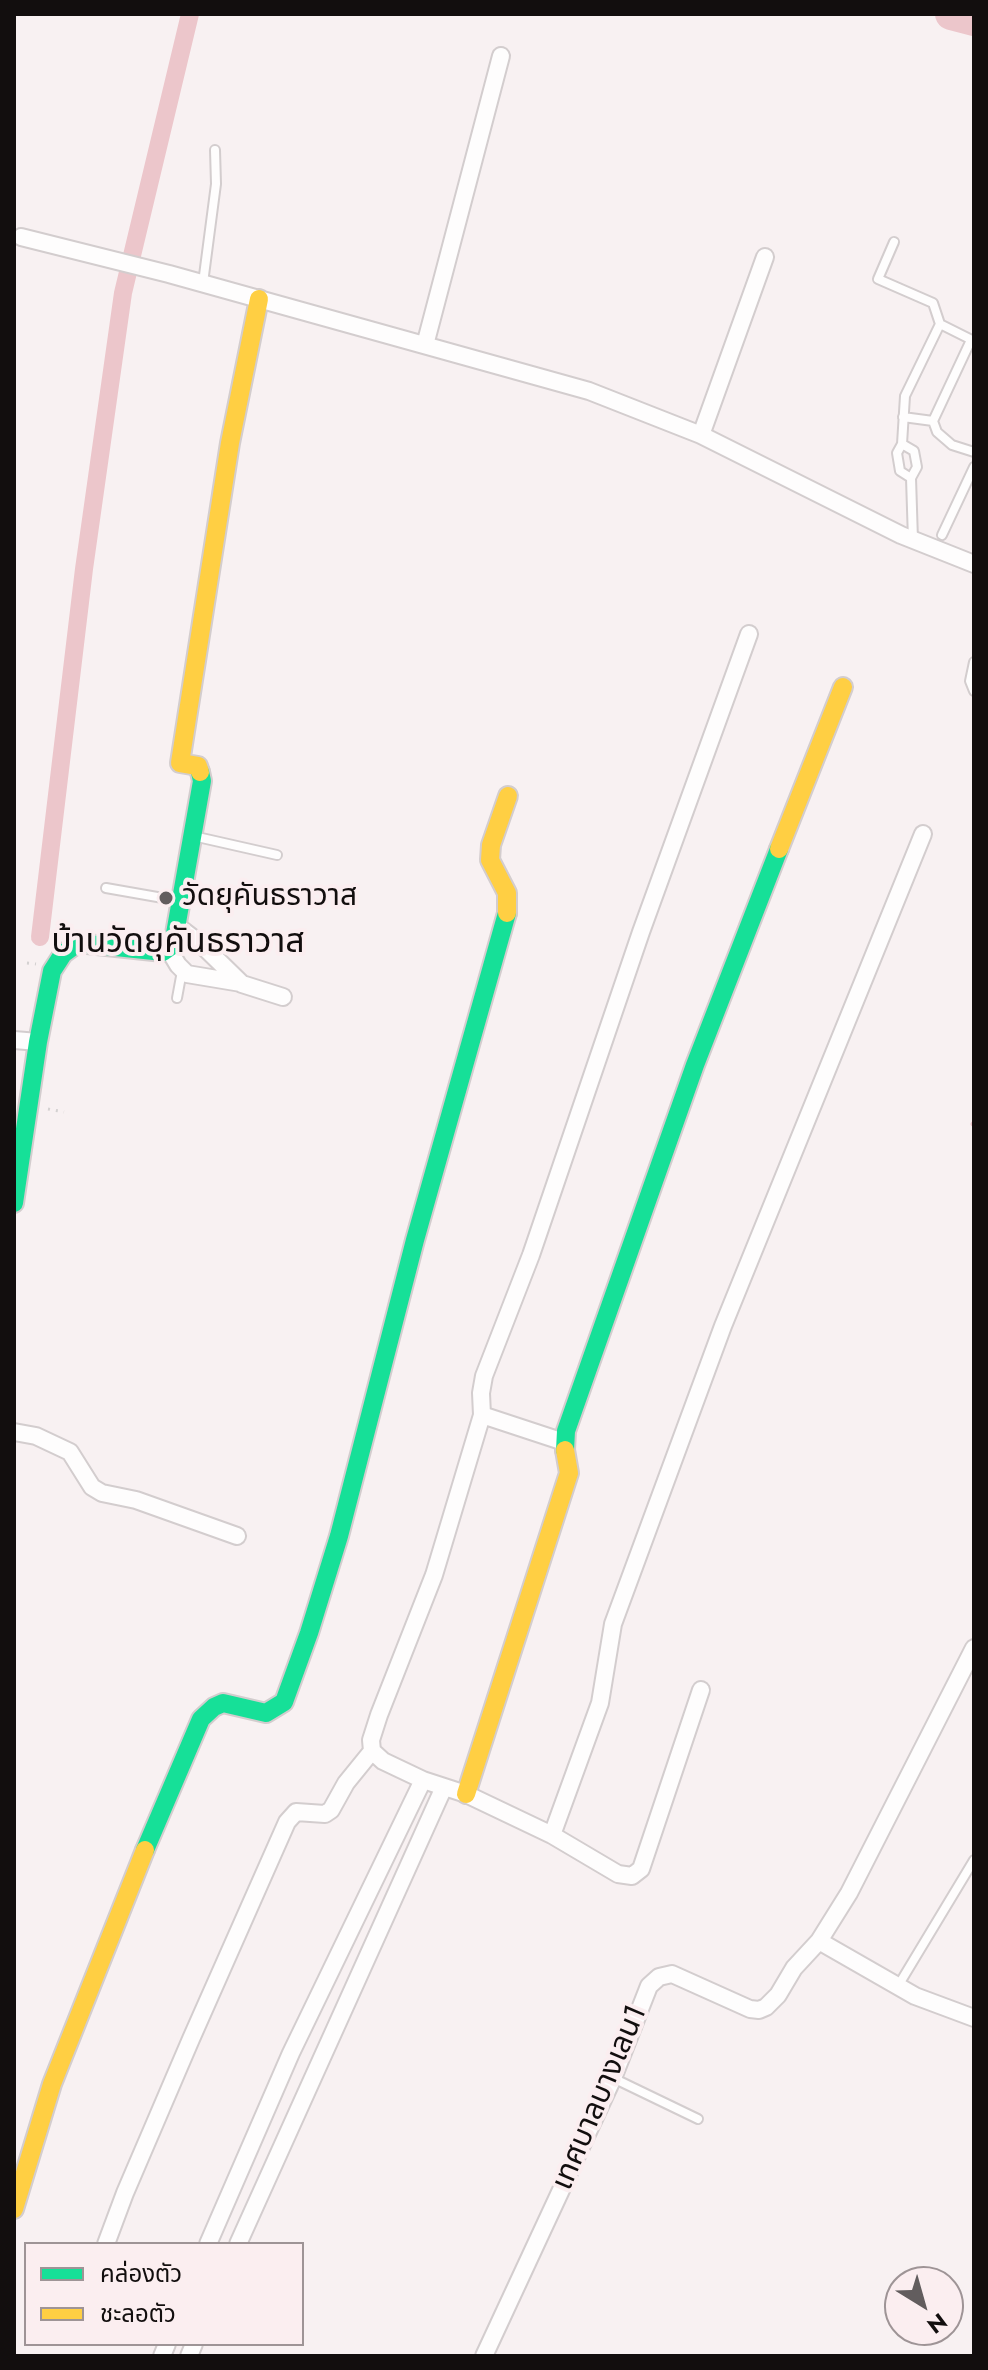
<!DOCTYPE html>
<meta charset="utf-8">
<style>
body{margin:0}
#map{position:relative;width:988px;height:2370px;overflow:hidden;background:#f8f1f2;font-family:Jost,"Noto Sans Thai",sans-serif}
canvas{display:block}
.frame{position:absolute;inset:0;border:16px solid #120e0e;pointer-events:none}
.legend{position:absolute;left:24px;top:2242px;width:280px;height:104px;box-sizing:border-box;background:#fbeef0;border:2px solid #9e9496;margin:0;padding:10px 14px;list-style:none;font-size:24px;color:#120e0e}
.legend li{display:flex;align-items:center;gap:16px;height:40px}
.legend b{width:40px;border:2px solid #9e9496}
.north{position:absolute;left:884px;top:2266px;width:80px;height:80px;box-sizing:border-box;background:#fbeef0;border:2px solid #9e9496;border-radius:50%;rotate:143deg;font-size:22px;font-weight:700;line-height:32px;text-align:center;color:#120e0e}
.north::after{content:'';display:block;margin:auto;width:28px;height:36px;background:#625d5e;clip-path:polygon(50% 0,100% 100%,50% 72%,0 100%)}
</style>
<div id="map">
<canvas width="988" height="2370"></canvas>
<div class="frame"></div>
<ul class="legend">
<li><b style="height:10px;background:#16e098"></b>คล่องตัว</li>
<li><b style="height:10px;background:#ffcf43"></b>ชะลอตัว</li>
</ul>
<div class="north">N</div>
</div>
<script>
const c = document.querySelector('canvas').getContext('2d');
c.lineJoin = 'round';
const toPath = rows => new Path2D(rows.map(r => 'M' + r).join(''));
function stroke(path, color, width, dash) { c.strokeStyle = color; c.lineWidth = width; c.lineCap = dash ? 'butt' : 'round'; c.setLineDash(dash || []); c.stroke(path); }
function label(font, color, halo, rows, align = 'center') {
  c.font = font + ' Jost,"Noto Sans Thai",sans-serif'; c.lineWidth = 8; c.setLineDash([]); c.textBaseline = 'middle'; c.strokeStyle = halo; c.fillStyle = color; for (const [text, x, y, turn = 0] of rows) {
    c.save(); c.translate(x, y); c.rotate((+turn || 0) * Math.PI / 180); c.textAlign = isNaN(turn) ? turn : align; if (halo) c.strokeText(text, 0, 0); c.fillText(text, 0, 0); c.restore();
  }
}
stroke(toPath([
 [973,1124,974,1123]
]), '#ecc6cb', 5);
stroke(toPath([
 [40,937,84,569,123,293,190,14]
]), '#ecc6cb', 18);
stroke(toPath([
 [951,14,974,20]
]), '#ecc6cb', 32);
const lane = toPath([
 [894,242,878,279,933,303,940,324],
 [203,283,216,184,215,150],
 [971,340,933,421,937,432,952,445,974,452],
 [903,417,933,421],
 [902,444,905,396,940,324,974,341],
 [911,478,900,471,897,453,902,444,914,451,917,467,911,478,913,540],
 [942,535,974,467],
 [974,662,970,681,974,691],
 [193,836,277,855],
 [106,888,180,901],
 [177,998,182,971],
 [898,1986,974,1860],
 [613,2078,698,2119]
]);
const street = toPath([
 [21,237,169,274,589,391,701,435,901,535,974,564],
 [425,345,501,56],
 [701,435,765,257],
 [176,925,202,945,242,984,283,997],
 [169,950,178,965,187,974,241,983],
 [14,1040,38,1042],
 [482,1415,434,1575,379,1715,371,1740,372,1751,383,1761,423,1780,466,1794,552,1835,618,1874,632,1876,641,1869,701,1690],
 [14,1432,36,1436,70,1452,92,1487,102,1493,136,1500,237,1536],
 [564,1442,482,1415,481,1393,484,1376,531,1255,641,932,749,634],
 [552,1835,600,1703,613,1624,723,1326,923,834],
 [819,1941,915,1996,974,2018],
 [106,2244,125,2193,191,2039,287,1822,296,1812,325,1814,331,1810,346,1783,372,1751],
 [208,2244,291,2053,423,1780],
 [238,2244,444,1787],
 [162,2356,167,2344],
 [189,2356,194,2344],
 [484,2356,613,2078,649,1986,659,1977,672,1974,750,2009,759,2010,766,2007,778,1995,794,1968,819,1941,849,1893,974,1648]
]);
const fast = toPath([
 [14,1203,38,1042,52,971,63,954,78,943,163,952,173,945,202,781,200,772],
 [565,1450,566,1431,695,1065,779,849],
 [145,1850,201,1719,214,1707,223,1703,266,1713,284,1702,309,1633,339,1536,415,1240,507,913]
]);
const slow = toPath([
 [200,772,198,766,180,763,230,443,259,299],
 [779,849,843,687],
 [507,913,507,893,490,860,491,845,508,796],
 [466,1794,569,1473,565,1450],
 [14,2209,52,2084,145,1850]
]);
stroke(lane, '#d3cdce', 12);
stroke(street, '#d3cdce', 20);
stroke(fast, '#d3cdce', 22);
stroke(slow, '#d3cdce', 22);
stroke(toPath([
 [27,963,36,964],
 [48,1109,64,1112]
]), '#d4d1d1', 3, [2, 6]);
stroke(lane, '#fefdfd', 8);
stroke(street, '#fefdfd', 16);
stroke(fast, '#16e098', 18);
stroke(slow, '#ffcf43', 18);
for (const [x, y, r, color] of [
 [166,898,8,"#625d5e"]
]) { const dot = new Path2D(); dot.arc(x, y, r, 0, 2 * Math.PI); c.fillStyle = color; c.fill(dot); stroke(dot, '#fbeef0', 3); }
label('30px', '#120e0e', '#fbeef0', [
 ["วัดยุคันธราวาส",182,898]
], 'left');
label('30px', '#120e0e', '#fbeef0', [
 ["เทศบาลบางเลน1",601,2098,-67]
]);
label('34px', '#120e0e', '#fbeef0', [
 ["บ้านวัดยุคันธราวาส",178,944]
]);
</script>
